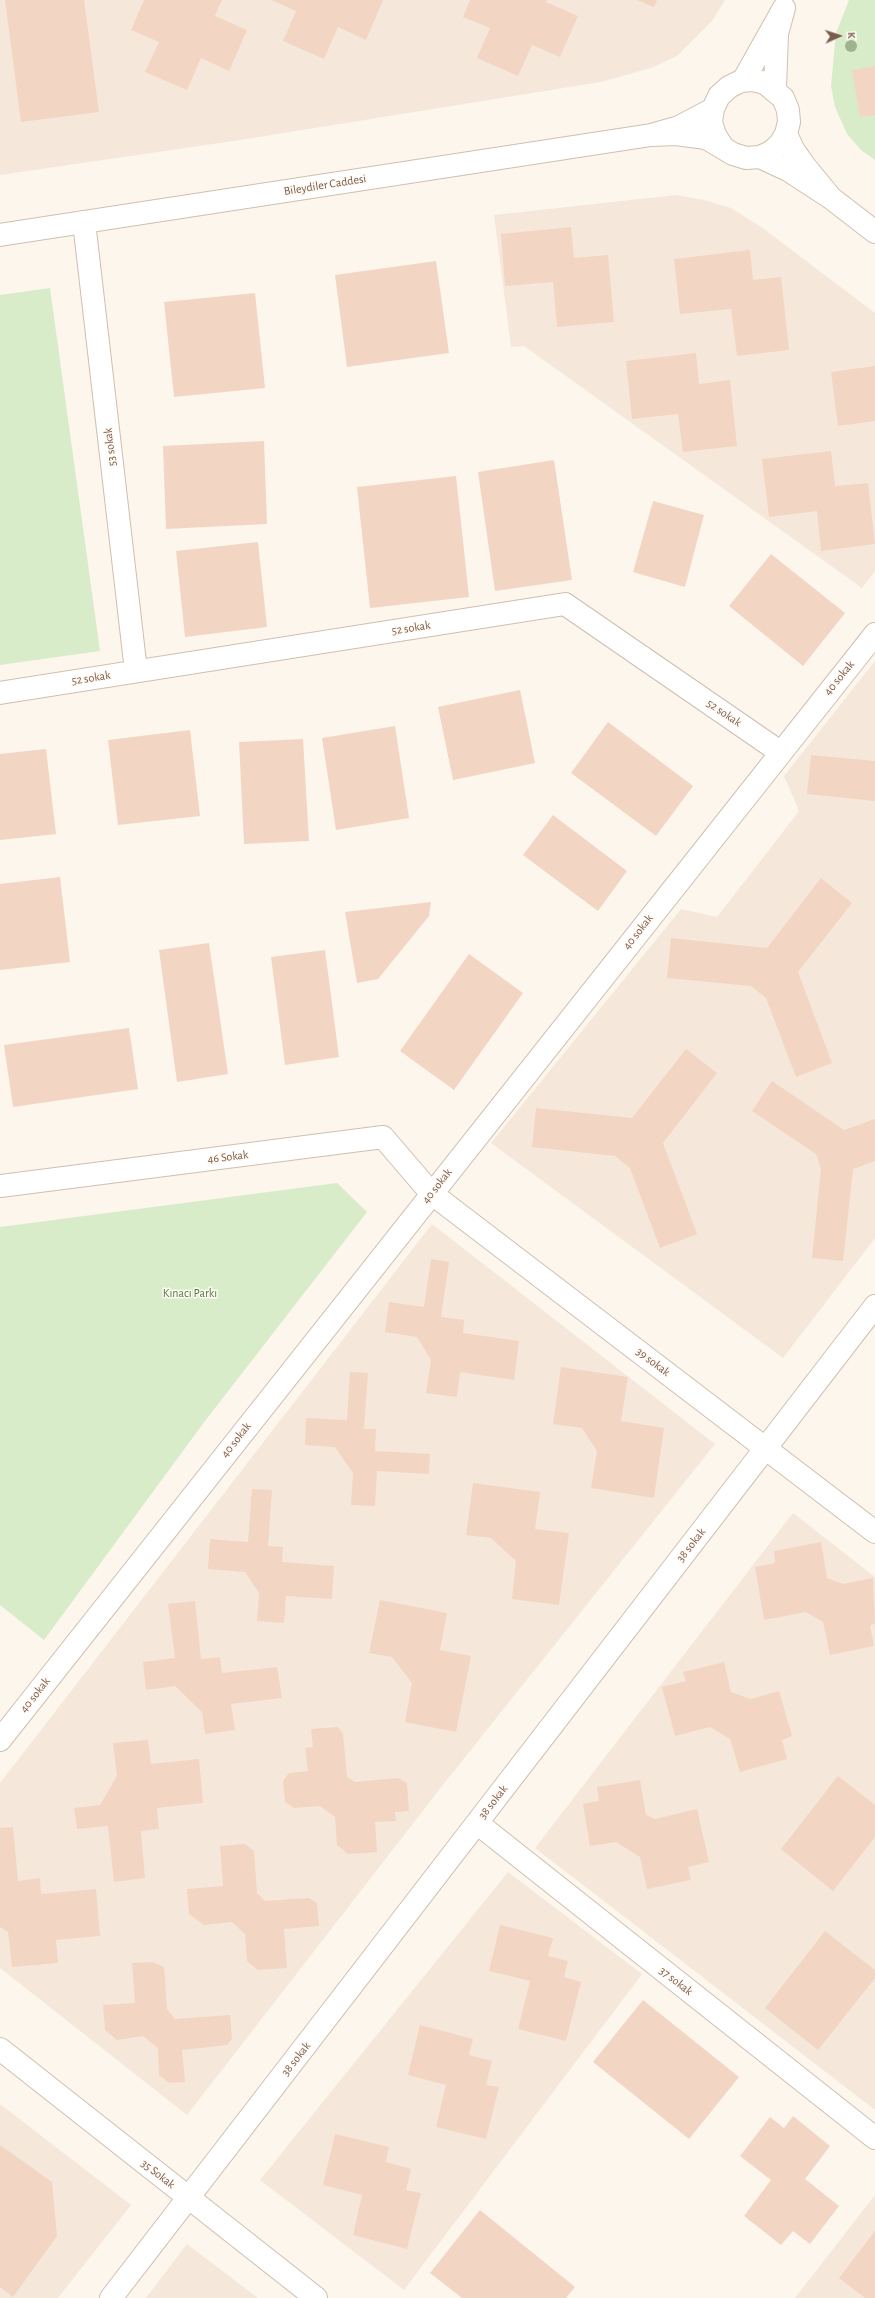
<!DOCTYPE html>
<meta charset="utf-8">
<style>
body{margin:0}
#map{position:relative;width:875px;height:2298px;overflow:hidden;background:#fdf6ec;font-family:"Alegreya Sans",sans-serif}
canvas{display:block}
.north{position:absolute;left:819px;top:16px;width:40px;height:40px;-webkit-text-stroke:3px #fffaf3;paint-order:stroke;rotate:87deg;font-size:11px;font-weight:700;line-height:16px;text-align:center;color:#7a5c4d}
.north::after{content:'';display:block;margin:auto;width:14px;height:18px;background:#7a5c4d;clip-path:polygon(50% 0,100% 100%,50% 72%,0 100%)}
</style>
<div id="map">
<canvas width="875" height="2298"></canvas>
<div class="north">K</div>
</div>
<script>
const c = document.querySelector('canvas').getContext('2d');
c.lineJoin = 'round';
function fill(path, color) { c.fillStyle = color; c.fill(path, 'evenodd'); }
const toPath = rows => new Path2D(rows.map(r => 'M' + r).join(''));
function stroke(path, color, width, dash) { c.strokeStyle = color; c.lineWidth = width; c.lineCap = dash ? 'butt' : 'round'; c.setLineDash(dash || []); c.stroke(path); }
function label(font, color, halo, rows, align = 'center') {
  c.font = font + ' "Alegreya Sans",sans-serif'; c.lineWidth = 3; c.setLineDash([]); c.textBaseline = 'middle'; c.strokeStyle = halo; c.fillStyle = color; for (const [text, x, y, turn = 0] of rows) {
    c.save(); c.translate(x, y); c.rotate((+turn || 0) * Math.PI / 180); c.textAlign = isNaN(turn) ? turn : align; if (halo) c.strokeText(text, 0, 0); c.fillText(text, 0, 0); c.restore();
  }
}
fill(toPath([
 [0,0,725,0,712,21,677,56,651,68,601,82,240,140,0,175],
 [676,195,704,200,731,208,764,229,875,313,875,571,862,588,524,346,511,347,494,215],
 [875,661,875,1238,783,1358,491,1143,681,909,717,917,799,811,784,776],
 [432,1224,715,1444,446,1781,187,2115,0,1968,0,1783],
 [793,1513,875,1577,875,2110,535,1848],
 [508,1872,642,1974,404,2290,260,2180],
 [0,2104,131,2205,58,2298,0,2298],
 [875,2195,875,2298,795,2298],
 [187,2244,258,2298,146,2298]
]), '#f5e8da');
fill(toPath([
 [849,0,875,0,875,160,861,150,847,134,835,107,831,86,836,33],
 [50,288,100,651,0,665,0,295],
 [337,1183,367,1212,205,1421,44,1640,0,1605,0,1227]
]), '#d8ecc9');
fill(toPath([
 [5,0,84,0,99,112,21,122],
 [144,0,222,0,215,16,247,30,229,71,201,58,187,90,145,72,159,42,131,30],
 [271,0,383,0,366,40,338,27,324,59,283,41,296,11],
 [470,0,547,0,546,2,578,16,560,57,532,45,518,76,477,58,490,28,463,17],
 [637,0,657,0,654,7],
 [875,66,875,115,860,117,852,70],
 [571,227,574,258,608,255,614,322,557,327,553,282,505,286,501,234],
 [750,250,753,280,781,277,789,350,737,356,731,309,680,314,674,259],
 [436,261,449,353,347,367,335,275],
 [255,293,265,388,174,397,164,302],
 [696,353,699,384,730,380,737,446,683,452,678,414,632,419,626,361],
 [875,366,875,421,838,426,831,372],
 [264,441,267,524,166,529,163,446],
 [831,451,835,486,868,483,875,544,821,551,817,511,769,517,762,459],
 [554,460,572,580,495,591,478,472],
 [456,476,469,597,370,608,357,487],
 [653,501,704,515,685,587,633,572],
 [258,542,267,627,185,637,176,551],
 [771,554,845,613,803,666,729,606],
 [520,690,535,763,453,780,438,707],
 [608,722,693,786,656,836,571,773],
 [395,726,409,818,336,830,322,738],
 [190,730,200,816,118,825,108,740],
 [303,739,309,841,244,844,239,742],
 [46,749,56,834,0,840,0,754],
 [811,755,875,761,875,801,807,794],
 [553,815,627,871,598,911,523,855],
 [60,877,70,962,0,970,0,884],
 [821,878,852,903,798,972,832,1063,796,1077,766,998,751,986,667,978,671,938,767,948],
 [431,902,429,916,378,979,357,983,345,912],
 [209,943,228,1074,177,1082,159,950],
 [325,950,339,1057,285,1065,271,957],
 [469,954,523,993,454,1090,400,1051],
 [129,1028,138,1089,13,1107,4,1045],
 [686,1049,717,1073,663,1143,697,1234,660,1248,630,1168,615,1156,532,1147,536,1108,632,1118],
 [772,1081,844,1130,875,1119,875,1161,853,1169,843,1261,812,1258,821,1169,816,1154,752,1111],
 [431,1259,449,1262,441,1317,464,1320,463,1333,519,1341,514,1380,460,1372,457,1397,426,1393,431,1360,417,1337,385,1332,389,1302,424,1307],
 [561,1367,628,1377,621,1421,664,1428,654,1498,591,1488,597,1451,582,1428,553,1424],
 [350,1372,368,1373,364,1429,376,1429,375,1451,430,1454,429,1474,377,1471,375,1506,351,1505,353,1473,335,1447,305,1445,306,1418,347,1420],
 [473,1483,540,1492,535,1529,569,1533,559,1605,512,1599,516,1561,491,1538,466,1535],
 [252,1489,272,1490,268,1546,283,1547,282,1562,334,1566,332,1599,286,1596,284,1623,257,1621,259,1593,245,1572,208,1569,210,1539,248,1542],
 [821,1542,827,1578,843,1584,873,1578,875,1624,870,1625,874,1646,830,1655,823,1622,806,1612,764,1620,755,1567,775,1563,774,1551],
 [380,1600,447,1613,440,1650,471,1656,456,1732,405,1722,412,1683,392,1657,369,1653],
 [195,1601,201,1659,220,1657,222,1673,277,1667,282,1698,231,1704,235,1730,205,1734,202,1712,175,1686,146,1690,143,1662,175,1658,168,1604],
 [724,1662,731,1692,751,1699,779,1691,792,1736,782,1740,787,1759,740,1772,730,1739,710,1727,675,1736,662,1687,686,1681,683,1672],
 [338,1727,343,1734,347,1777,355,1782,398,1778,407,1783,409,1811,395,1812,396,1821,375,1822,377,1852,348,1854,337,1845,335,1817,320,1806,294,1808,285,1802,283,1781,289,1773,308,1771,305,1748,313,1747,311,1729],
 [148,1740,151,1764,199,1759,203,1803,157,1808,159,1829,141,1831,145,1878,114,1882,108,1826,77,1829,74,1808,100,1805,117,1776,113,1743],
 [838,1776,875,1805,875,1837,833,1891,781,1849],
 [640,1780,646,1815,655,1819,697,1809,709,1862,688,1867,691,1880,647,1889,640,1857,616,1842,590,1846,583,1804,599,1801,597,1787],
 [13,1827,18,1881,40,1878,41,1894,96,1889,100,1936,56,1940,58,1963,12,1967,8,1932,0,1927,0,1828],
 [245,1844,254,1851,257,1893,265,1901,309,1898,317,1903,319,1926,284,1929,287,1968,258,1970,247,1961,245,1934,232,1922,204,1925,189,1914,187,1889,223,1886,220,1846],
 [500,1925,553,1938,548,1956,568,1961,564,1977,581,1982,566,2041,518,2029,530,1981,489,1971],
 [825,1931,875,1970,875,1978,818,2050,765,2008],
 [153,1962,164,1967,167,2009,175,2019,230,2015,232,2039,227,2045,182,2050,185,2082,169,2083,159,2075,158,2048,143,2036,117,2040,105,2030,103,2005,135,2003,132,1963],
 [643,2000,739,2077,689,2139,593,2062],
 [420,2025,473,2039,469,2055,492,2061,486,2085,499,2087,486,2139,436,2127,446,2085,408,2075],
 [793,2116,830,2146,805,2179,839,2206,810,2244,793,2231,781,2245,744,2216,771,2180,740,2156,770,2117,784,2128],
 [335,2134,389,2147,386,2162,411,2169,406,2190,421,2193,407,2249,353,2235,362,2195,323,2185],
 [0,2145,52,2182,57,2236,13,2297,0,2287],
 [480,2210,575,2287,566,2298,462,2298,430,2273],
 [875,2231,875,2298,865,2298,839,2278]
]), '#f3d5c3');
const minor = toPath([
 [84,222,136,671],
 [0,693,565,604,780,752],
 [0,1186,383,1137,431,1193,875,1532],
 [0,1740,875,634],
 [477,1823,875,2138],
 [0,2049,316,2298],
 [111,2298,875,1306]
]);
const tertiary = toPath([
 [743,81,784,8,777,34,775,89],
 [713,109,679,127,651,135,676,134,706,138,733,154,746,158,760,157,771,152,780,144,786,134,789,122,788,110,783,98,765,83,753,80,741,81,729,87,719,96,713,109,711,122,715,135,722,146],
 [760,157,788,170,831,198,804,165,793,149,786,134],
 [831,198,875,232],
 [0,235,651,135]
]);
stroke(minor, '#d1beb0', 24);
stroke(tertiary, '#d1beb0', 24);
stroke(minor, '#fff', 22);
stroke(tertiary, '#fff', 22);
c.fillStyle = '#a0b28e';
for (const [x, y] of [
 [851,46]
]) { c.beginPath(); c.arc(x, y, 6, 0, 2 * Math.PI); c.fill(); }
label('12px', '#7a5c4d', '#fffaf3', [
 ["Bileydiler Caddesi",325,185,-9],
 ["53 sokak",110,447,-97],
 ["52 sokak",411,628,-9],
 ["52 sokak",91,678,-9],
 ["40 sokak",839,678,-51],
 ["52 sokak",724,713,34],
 ["40 sokak",638,932,-52],
 ["46 Sokak",228,1157,-7],
 ["40 sokak",437,1186,-52],
 ["39 sokak",653,1362,37],
 ["40 sokak",236,1440,-52],
 ["38 sokak",691,1545,-52],
 ["40 sokak",35,1695,-52],
 ["38 sokak",493,1802,-52],
 ["37 sokak",676,1981,38],
 ["38 sokak",296,2059,-52],
 ["35 Sokak",158,2174,38]
]);
label('12px', '#537a41', '#fffaf3', [
 ["Kınacı Parkı",190,1293]
]);
</script>
